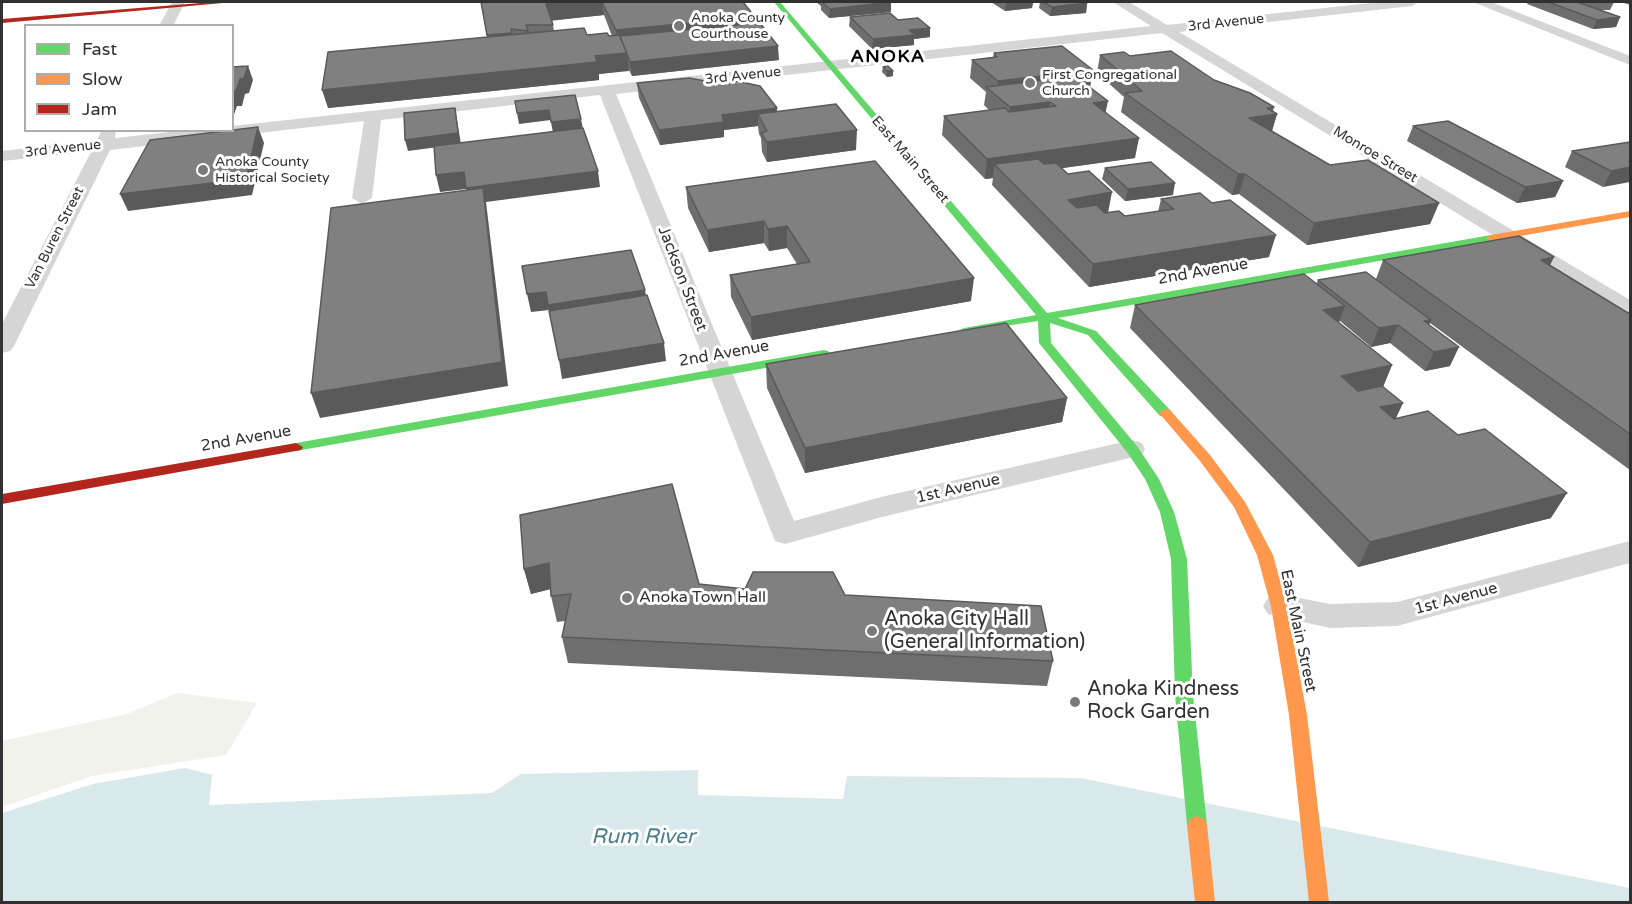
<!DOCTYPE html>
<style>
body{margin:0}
#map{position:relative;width:1632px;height:904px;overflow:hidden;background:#fff;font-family:"Varela Round",sans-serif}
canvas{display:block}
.frame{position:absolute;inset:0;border:3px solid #313131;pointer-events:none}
.legend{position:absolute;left:24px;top:24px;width:210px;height:108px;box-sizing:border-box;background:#fff;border:2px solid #adadad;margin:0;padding:8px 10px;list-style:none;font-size:18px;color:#313131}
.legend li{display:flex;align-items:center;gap:12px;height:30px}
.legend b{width:30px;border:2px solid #adadad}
</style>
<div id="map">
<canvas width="1632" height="904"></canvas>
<div class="frame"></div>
<ul class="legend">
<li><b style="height:8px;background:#63d668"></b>Fast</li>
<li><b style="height:8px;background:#ff974d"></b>Slow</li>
<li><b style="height:8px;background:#b3261e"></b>Jam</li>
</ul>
</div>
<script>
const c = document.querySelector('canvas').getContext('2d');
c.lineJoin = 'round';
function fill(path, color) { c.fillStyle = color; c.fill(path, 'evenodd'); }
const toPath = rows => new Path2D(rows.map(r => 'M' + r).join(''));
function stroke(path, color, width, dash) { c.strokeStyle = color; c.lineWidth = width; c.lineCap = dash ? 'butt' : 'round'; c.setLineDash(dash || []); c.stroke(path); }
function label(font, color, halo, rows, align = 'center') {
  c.font = font + ' "Varela Round",sans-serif'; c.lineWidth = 6; c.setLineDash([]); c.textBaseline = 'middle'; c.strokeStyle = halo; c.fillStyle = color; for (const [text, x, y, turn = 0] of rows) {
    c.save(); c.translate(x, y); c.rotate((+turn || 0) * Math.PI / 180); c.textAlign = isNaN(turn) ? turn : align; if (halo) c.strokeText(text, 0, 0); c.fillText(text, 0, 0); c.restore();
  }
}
fill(toPath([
 [177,693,257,703,226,755,92,776,2,807,2,741,127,714]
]), '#f0f2eb');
fill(toPath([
 [185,768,212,775,209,805,492,793,521,774,698,770,698,795,843,799,847,776,1080,778,1630,888,1630,902,2,902,2,813,93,784]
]), '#d8e8eb');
fill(toPath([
 [172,2,185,2,173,26,159,26,172,2],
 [1113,2,1129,2,1167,25,1380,2,1418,2,1412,6,1179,32,1630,300,1630,316,1622,314,1162,33,616,94,794,521,881,497,1132,440,1142,443,1145,449,1142,455,882,517,785,544,775,541,600,95,381,120,372,198,362,204,352,198,364,121,110,150,14,346,10,351,2,353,2,324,91,152,2,161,2,151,97,140,102,130,116,130,115,138,188,130,232,130,232,126,1151,26,1113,2],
 [1473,2,1491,2,1630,56,1630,65,1473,2],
 [1630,541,1630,563,1397,626,1330,628,1268,614,1263,606,1268,598,1279,594,1330,604,1397,602,1630,541]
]), '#d5d5d5');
fill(toPath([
 [774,2,780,2,1047,313,1491,235,1496,238,1491,241,1058,318,1096,331,1170,410,1171,413,1165,417,1160,416,1088,335,1050,323,1051,343,1137,446,1159,479,1174,512,1187,559,1193,695,1207,825,1204,831,1197,834,1190,831,1187,825,1175,695,1171,559,1160,512,1145,479,1127,452,1039,343,1038,321,960,333,958,331,964,328,1036,315,774,2],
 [824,350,828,351,830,354,828,357,296,451,289,447,296,443,824,350]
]), '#63d668');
fill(toPath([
 [1630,211,1630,217,1491,241,1486,238,1491,235,1630,211],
 [1165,409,1170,410,1210,455,1245,502,1273,555,1287,606,1307,715,1329,902,1309,902,1289,715,1271,606,1257,555,1234,507,1200,461,1159,413,1165,409],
 [1197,816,1204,819,1207,825,1215,902,1195,902,1187,825,1190,819,1197,816]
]), '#ff974d');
fill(toPath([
 [213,2,234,2,2,23,2,19,213,2],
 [296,443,303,447,301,450,2,504,2,494,296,443]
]), '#b3261e');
fill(toPath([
 [481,2,743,2,755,17,755,23,779,60,632,76,629,70,599,74,599,80,328,108,487,37],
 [604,15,612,36,587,35,554,31,552,20],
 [816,2,891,2,891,12,829,18,821,10,821,6],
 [991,2,1033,2,1032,8,1005,11],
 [1040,2,1084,2,1087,3,1086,13,1050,16,1039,8],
 [1528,2,1614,2,1610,10,1599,10,1620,17,1616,27,1593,29,1527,4],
 [1621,2,1630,2,1630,5],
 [850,17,898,20,930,37,914,39,914,45,872,49,849,26],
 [994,53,1090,87,1135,158,1062,168,1108,212,1125,216,1158,212,1161,199,1269,257,1089,287,992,185,993,178,985,179,942,135,944,116,989,110,984,105,986,92,970,78,972,60,993,57],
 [1100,55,1130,56,1214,80,1277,114,1272,131,1330,165,1439,203,1430,224,1307,245,1239,194,1232,195,1121,112,1124,97,1097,73],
 [883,67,893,76,887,77,882,72],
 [637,83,777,112,856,150,767,162,762,152,761,138,759,134,758,126,724,130,724,137,660,145,639,98],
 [1413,126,1563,181,1555,197,1517,203,1407,141],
 [1630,142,1603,187,1565,167,1572,151],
 [875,161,971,301,752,340,731,297,730,275,797,264,787,248,769,251,764,243,709,252,688,208,686,187],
 [1105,168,1173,195,1125,201,1102,179],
 [1383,260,1550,265,1628,313,1630,312,1630,470,1430,323,1429,325,1450,366,1425,371,1390,343,1371,347,1340,321,1339,322,1392,365,1383,387,1396,419,1551,518,1358,567,1130,328,1135,305,1316,284,1318,280,1376,279],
 [766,364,1067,398,1062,422,805,473,767,388],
 [524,569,699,584,745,589,845,595,1053,661,1047,686,568,663,562,637,565,621,557,622,551,596,550,589,531,594]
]), '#6e6e6e');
fill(toPath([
 [574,2,602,2,604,15,549,21,546,4],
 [891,2,891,12,829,18,830,9],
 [1006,2,1033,2,1032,8,1005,11],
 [1087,3,1086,13,1050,16,1052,7],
 [755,17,756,34,694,29,692,26,693,40,618,48,616,30],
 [1620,17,1616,27,1593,29,1597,20],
 [930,28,930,37,914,39,914,45,872,49,873,39,909,30],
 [512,33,515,50,490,53,487,35],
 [778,46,779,60,632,76,630,62],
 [627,53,629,71,599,74,599,80,328,108,322,90],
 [248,66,253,80,249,93,245,94,242,106,237,106,232,120,232,91],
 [1093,70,1090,88,996,95,998,81],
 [887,71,893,71,893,76,887,77],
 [1108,101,1104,120,1093,103],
 [1050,102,1048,121,1007,126,1010,107],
 [1274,107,1272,115,1277,114,1271,134,1249,118,1267,108],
 [455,108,461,144,408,151,405,140],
 [777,108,777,123,758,114,758,126,724,130,724,137,660,145,659,130,722,115],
 [549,110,551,120,519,124,517,113],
 [581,119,583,129,553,133,551,122],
 [258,127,264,143,252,195,128,211,120,194],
 [857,130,856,150,767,162,767,142],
 [1139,138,1135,158,1006,176,994,164,993,178,985,179,987,159],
 [1630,167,1630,182,1603,187,1611,171],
 [598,171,600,187,486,202,508,386,320,418,311,393,470,205,466,189,440,192,436,175,464,172],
 [1238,174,1245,174,1239,194,1232,195],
 [1563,181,1555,197,1517,203,1525,187],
 [1175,183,1173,195,1125,201,1128,189],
 [1112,192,1108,213,1065,222,1068,200],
 [1439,203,1430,224,1307,245,1314,223],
 [764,221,764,243,709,252,707,230],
 [787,226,787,248,769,251,768,229],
 [1276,235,1269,257,1089,287,1093,264],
 [1554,257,1543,280,1541,260],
 [974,278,971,301,752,340,751,317],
 [645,290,648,308,552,323,548,305],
 [546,292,549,310,531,312,527,294],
 [1345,306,1336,329,1323,310],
 [1431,320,1423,339,1416,340,1424,321],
 [1398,325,1390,343,1371,347,1379,328],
 [664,343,666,361,562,379,559,360],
 [1459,347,1450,366,1425,371,1434,352],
 [1392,365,1382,389,1331,400,1341,376],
 [1067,398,1062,422,805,473,805,448],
 [1403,403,1392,427,1380,407],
 [1567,493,1551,518,1358,567,1370,542],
 [549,563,555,588,531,594,524,569]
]), '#5a5a5a');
const building = toPath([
 [481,2,574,2,546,4,553,25,526,25,528,31,511,29,512,33,487,35,481,2],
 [602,2,743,2,755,17,616,30,602,2],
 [822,2,891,2,830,9,822,2],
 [1043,2,1084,2,1087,3,1052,7,1043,2],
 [1548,2,1577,2,1620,17,1597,20,1548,2],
 [890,13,898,20,918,18,930,28,909,30,915,35,873,39,850,17,890,13],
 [760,23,778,46,630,62,620,36,694,29,692,26,702,25,704,28,760,23],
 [584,28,587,35,607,33,609,36,619,35,627,53,595,56,597,62,322,90,328,52,584,28],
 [1062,46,1093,70,998,81,972,60,997,57,994,53,1062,46],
 [1171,51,1214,80,1250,93,1274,107,1267,108,1277,114,1249,118,1330,165,1368,160,1439,203,1314,223,1245,174,1238,174,1125,93,1142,91,1100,55,1124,52,1130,56,1171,51],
 [248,66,244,78,240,79,236,91,232,91,232,67,248,66],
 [888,66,893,71,887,71,883,67,888,66],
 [1075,76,1108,101,1093,103,1139,138,987,159,944,116,1005,108,1009,112,1056,106,1050,102,1010,107,986,87,1075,76],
 [689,78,711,82,732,80,760,86,777,108,722,115,724,122,659,130,637,83,689,78],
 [575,95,581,119,551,122,549,110,517,113,515,101,575,95],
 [836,104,857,130,767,142,761,133,767,131,758,114,836,104],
 [455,108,458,133,405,140,404,113,455,108],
 [1448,121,1563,181,1525,187,1413,126,1448,121],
 [258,127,246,179,120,194,150,140,258,127],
 [583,128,598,171,466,188,464,172,436,175,434,146,583,128],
 [1630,142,1630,167,1611,171,1572,151,1630,142],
 [1038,159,1044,164,1056,163,1068,174,1089,171,1112,192,1068,200,1077,208,1096,205,1105,213,1119,211,1125,216,1174,209,1161,199,1200,193,1212,203,1230,200,1276,235,1093,264,994,164,1038,159],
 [875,161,974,278,751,317,730,275,810,262,787,226,768,229,764,221,707,230,686,187,875,161],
 [1151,162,1175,183,1128,189,1105,168,1151,162],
 [483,188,502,362,311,393,331,208,483,188],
 [1519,236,1554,257,1541,260,1628,313,1630,312,1630,434,1383,260,1519,236],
 [631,250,645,290,548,305,546,292,527,294,522,266,631,250],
 [1366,272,1431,320,1424,321,1459,347,1434,352,1398,325,1379,328,1318,280,1366,272],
 [1304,274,1345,306,1323,310,1392,365,1341,376,1358,391,1382,386,1403,403,1380,407,1394,419,1428,411,1458,435,1485,429,1567,493,1370,542,1135,305,1304,274],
 [647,295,664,343,559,360,549,311,647,295],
 [1006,323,1067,398,805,448,766,364,1006,323],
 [672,484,699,584,745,589,753,572,833,572,845,595,1041,606,1053,661,562,637,571,594,551,596,549,563,524,569,520,515,672,484]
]);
fill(building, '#808080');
stroke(building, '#5a5a5a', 1.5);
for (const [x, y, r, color] of [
 [679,26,6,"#797979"],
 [1030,83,6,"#797979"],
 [203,170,6,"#797979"],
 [627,598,6,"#797979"],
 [872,631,6,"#797979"],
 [1075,702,6,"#797979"]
]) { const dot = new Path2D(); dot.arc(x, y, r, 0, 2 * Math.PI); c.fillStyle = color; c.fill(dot); stroke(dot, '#fff', 2); }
label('14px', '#313131', '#fff', [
 ["Anoka County",691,18],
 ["Courthouse",691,34],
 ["First Congregational",1042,75],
 ["Church",1042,91],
 ["Anoka County",215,162],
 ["Historical Society",215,178]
], 'left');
label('14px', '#313131', '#fff', [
 ["3rd Avenue",1226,23,-6],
 ["3rd Avenue",743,76,-6],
 ["3rd Avenue",63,149,-6],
 ["Monroe Street",1375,155,31],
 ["East Main Street",910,160,49],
 ["Van Buren Street",55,238,-63]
]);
label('16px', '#313131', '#fff', [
 ["2nd Avenue",1203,272,-10],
 ["Jackson Street",682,279,69],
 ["2nd Avenue",724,354,-10],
 ["2nd Avenue",246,439,-10],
 ["1st Avenue",958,489,-13],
 ["1st Avenue",1456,599,-15],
 ["East Main Street",1298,631,78]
]);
label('16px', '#313131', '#fff', [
 ["Anoka Town Hall",639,598]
], 'left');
c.letterSpacing = '1.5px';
label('bold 18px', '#000', '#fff', [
 ["ANOKA",888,57]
]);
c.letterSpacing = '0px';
label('20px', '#313131', '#fff', [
 ["Anoka City Hall",884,620],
 ["(General Information)",884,643],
 ["Anoka Kindness",1087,690],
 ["Rock Garden",1087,713]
], 'left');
label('italic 21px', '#487d89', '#fff', [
 ["Rum River",643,837]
]);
</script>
